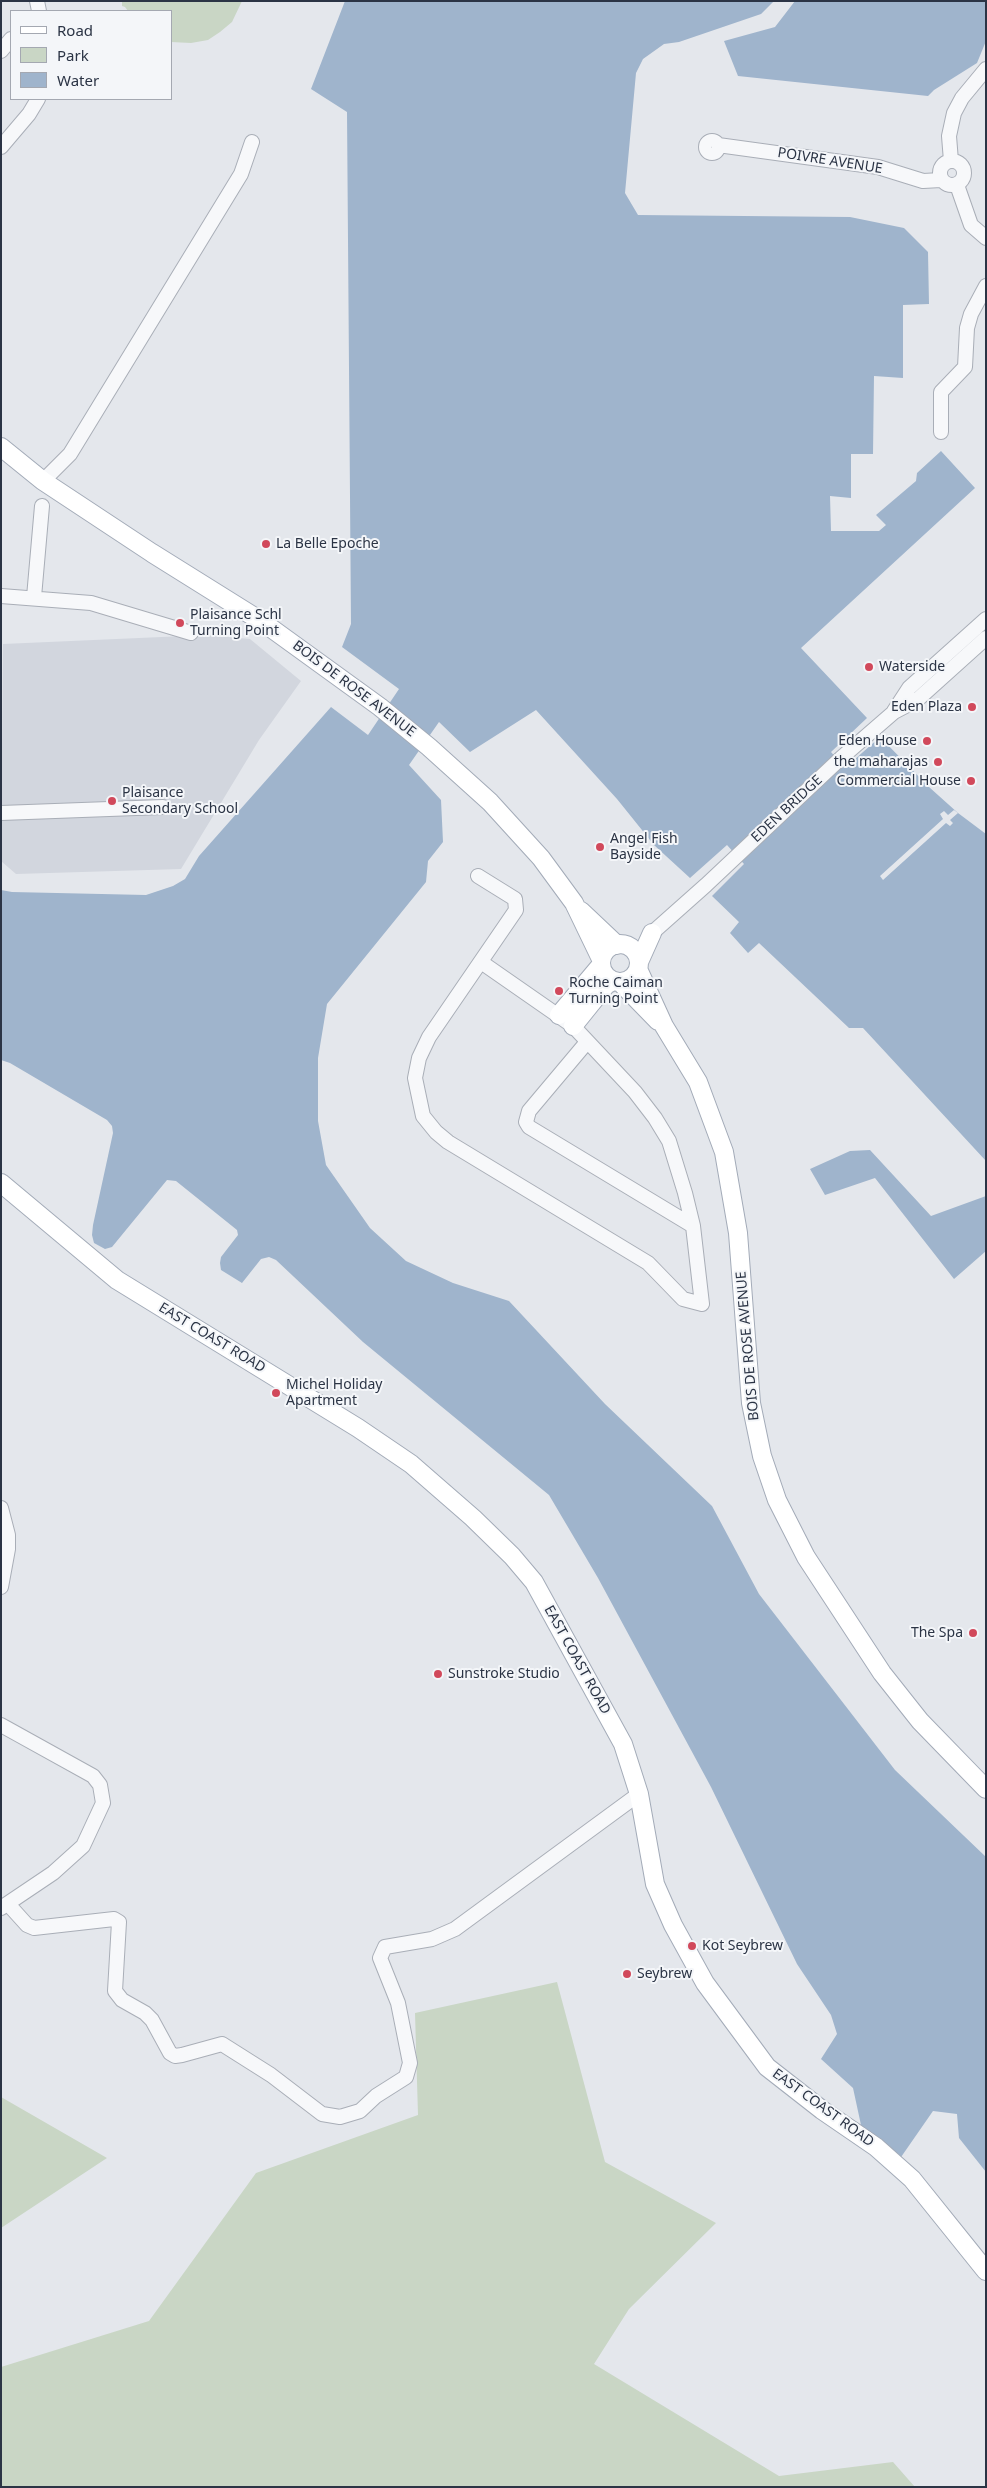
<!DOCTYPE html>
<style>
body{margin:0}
#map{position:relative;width:987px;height:2488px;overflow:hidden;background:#e4e7ec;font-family:"Noto Sans",sans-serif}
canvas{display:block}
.frame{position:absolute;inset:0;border:2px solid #2b3445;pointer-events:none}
.legend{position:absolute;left:10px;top:10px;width:162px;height:90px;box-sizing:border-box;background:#f4f6f9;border:1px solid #a4a8b1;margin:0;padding:6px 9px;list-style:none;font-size:15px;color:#2b3445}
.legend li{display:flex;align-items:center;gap:10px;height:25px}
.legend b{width:25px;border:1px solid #a4a8b1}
</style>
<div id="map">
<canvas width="987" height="2488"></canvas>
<div class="frame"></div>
<ul class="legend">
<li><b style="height:6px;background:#fff"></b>Road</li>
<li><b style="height:14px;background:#c9d6c5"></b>Park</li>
<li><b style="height:14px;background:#9fb4cc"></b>Water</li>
</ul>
</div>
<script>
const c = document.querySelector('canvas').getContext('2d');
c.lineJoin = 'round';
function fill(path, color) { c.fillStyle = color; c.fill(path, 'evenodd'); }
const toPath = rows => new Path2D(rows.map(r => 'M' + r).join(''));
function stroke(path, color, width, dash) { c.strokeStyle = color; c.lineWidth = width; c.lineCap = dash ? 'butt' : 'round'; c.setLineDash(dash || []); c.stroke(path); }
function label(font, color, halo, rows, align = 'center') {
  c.font = font + ' "Noto Sans",sans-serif'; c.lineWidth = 4; c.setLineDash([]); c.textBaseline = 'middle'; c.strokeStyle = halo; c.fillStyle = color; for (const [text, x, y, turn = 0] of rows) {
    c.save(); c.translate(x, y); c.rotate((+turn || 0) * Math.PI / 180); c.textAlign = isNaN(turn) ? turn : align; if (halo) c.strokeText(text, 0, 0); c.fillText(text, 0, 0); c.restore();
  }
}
fill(toPath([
 [207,635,250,639,301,681,259,740,181,869,16,874,1,861,3,644]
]), '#d2d6de');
fill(toPath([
 [122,1,242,1,232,22,220,32,208,40,191,43,171,42,171,11,128,11,125,7,122,6],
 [557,1982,605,2162,716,2223,629,2309,594,2364,779,2476,893,2462,915,2487,1,2487,1,2367,149,2321,256,2173,418,2115,415,2013],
 [1,2097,107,2158,1,2228]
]), '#c9d6c5');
fill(toPath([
 [345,1,774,1,761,14,679,42,664,44,643,59,636,73,625,193,638,215,850,217,904,228,928,252,929,304,903,305,903,378,874,376,873,454,851,454,851,498,830,496,831,531,879,531,886,525,876,515,916,481,917,473,941,451,975,488,801,648,867,718,831,752,845,768,880,737,929,787,958,813,986,834,986,1161,863,1028,849,1028,759,943,748,953,730,933,739,922,712,896,744,864,727,845,690,878,654,845,617,799,536,710,470,752,439,722,409,765,441,800,443,842,428,861,426,882,327,1004,318,1058,318,1121,326,1165,370,1228,406,1261,453,1283,509,1301,605,1404,712,1506,759,1594,895,1770,986,1857,986,2172,959,2138,957,2114,933,2111,899,2160,861,2125,853,2088,821,2059,837,2034,831,2015,797,1964,711,1787,598,1578,549,1495,363,1342,276,1260,269,1257,261,1259,242,1283,221,1270,220,1263,221,1257,238,1235,237,1230,176,1181,167,1180,112,1247,105,1249,94,1243,92,1235,93,1225,113,1133,112,1126,107,1120,10,1063,1,1060,1,890,12,892,146,895,173,886,185,879,199,856,331,707,368,735,399,689,342,647,351,624,347,112,311,89],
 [795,1,986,1,986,41,977,63,934,90,928,96,738,76,724,41,775,27],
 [870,1150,931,1216,986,1196,986,1251,954,1279,875,1178,825,1195,810,1169,850,1151]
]), '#9fb4cc');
fill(toPath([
 [954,810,958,813,950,820,953,823,950,826,946,823,883,880,880,876,943,819,940,814,944,811,948,815]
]), '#e4e7ec');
const minor = toPath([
 [37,1,39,11],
 [1,51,11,39],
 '706 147a6 6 0 1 1 12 0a6 6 0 1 1-12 0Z',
 [718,145,878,167,923,181,941,180],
 [1,147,29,114,38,99],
 '940 173a12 12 0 1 1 24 0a12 12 0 1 1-24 0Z',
 [951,161,949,136,954,113,962,98,986,69],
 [957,185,971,225,986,238],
 [941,432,941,392,965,367,967,328,971,314,986,286],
 [43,481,70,454,241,174,252,142],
 [1,596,91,603,191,633],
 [34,597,42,506],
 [894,711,909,688,986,619],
 [1,813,163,807],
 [478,876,515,899,516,910,429,1037,419,1058,415,1078,423,1116,436,1132,448,1142,648,1263,683,1299,702,1304,693,1226,685,1193,669,1141,655,1118,635,1092,573,1026,481,962],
 [652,933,706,885,841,758,894,712,917,700,986,638],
 [587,1042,529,1111,526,1122,529,1127,693,1226],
 [1,1508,8,1535,8,1549,1,1587],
 [1,1725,93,1776,100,1785,103,1803,83,1846,53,1873,1,1908],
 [8,1904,27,1925,34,1928,114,1919,119,1922,115,1991,122,2000,145,2013,152,2020,170,2053,175,2056,182,2055,222,2044,271,2075,322,2114,340,2117,360,2111,376,2096,406,2077,410,2063,398,2003,380,1958,385,1947,432,1939,455,1929,639,1794]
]);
const major = toPath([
 [1,447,43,481,152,553,264,623,380,707,429,747,490,802,541,858,574,903,601,959],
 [581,911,617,945],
 '601 963a19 19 0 1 1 38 0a19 19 0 1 1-38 0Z',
 [639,962,652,933],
 [638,969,664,1026,698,1082,724,1152,738,1233,751,1403,762,1456,777,1500,806,1557,882,1673,920,1721,986,1789],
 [620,982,658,1021],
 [559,1015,601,965],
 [573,1026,606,985,613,981],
 [1,1183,117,1280,358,1428,411,1464,473,1518,512,1556,534,1582,623,1744,639,1794,655,1884,673,1925,705,1983,767,2067,822,2110,876,2147,912,2179,986,2271]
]);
stroke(minor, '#a9aeb7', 16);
stroke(major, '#a3abb8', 20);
stroke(minor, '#f7f8fa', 14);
stroke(major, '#fff', 18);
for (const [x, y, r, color] of [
 [266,544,5,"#d1495b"],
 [180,623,5,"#d1495b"],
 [869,667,5,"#d1495b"],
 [972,707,5,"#d1495b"],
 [927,741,5,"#d1495b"],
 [938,762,5,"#d1495b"],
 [971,781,5,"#d1495b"],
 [112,801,5,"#d1495b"],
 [600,847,5,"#d1495b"],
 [559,991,5,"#d1495b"],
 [276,1393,5,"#d1495b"],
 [973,1633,5,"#d1495b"],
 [438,1674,5,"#d1495b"],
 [692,1946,5,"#d1495b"],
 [627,1974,5,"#d1495b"]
]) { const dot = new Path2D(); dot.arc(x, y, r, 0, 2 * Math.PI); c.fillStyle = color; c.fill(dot); stroke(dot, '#f4f6f9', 2); }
label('14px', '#2b3445', '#f4f6f9', [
 ["POIVRE AVENUE",830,161,9],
 ["BOIS DE ROSE AVENUE",354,689,37],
 ["EDEN BRIDGE",787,809,-43],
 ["EAST COAST ROAD",212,1338,31],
 ["BOIS DE ROSE AVENUE",748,1346,-95],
 ["EAST COAST ROAD",577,1660,61],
 ["EAST COAST ROAD",823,2108,36]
]);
label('14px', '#2b3445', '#f4f6f9', [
 ["La Belle Epoche",276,544],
 ["Plaisance Schl",190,615],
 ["Turning Point",190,631],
 ["Waterside",879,667],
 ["Eden Plaza",962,707,"right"],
 ["Eden House",917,741,"right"],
 ["the maharajas",928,762,"right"],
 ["Commercial House",961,781,"right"],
 ["Plaisance",122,793],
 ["Secondary School",122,809],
 ["Angel Fish",610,839],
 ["Bayside",610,855],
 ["Roche Caiman",569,983],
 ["Turning Point",569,999],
 ["Michel Holiday",286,1385],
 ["Apartment",286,1401],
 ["The Spa",963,1633,"right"],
 ["Sunstroke Studio",448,1674],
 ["Kot Seybrew",702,1946],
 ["Seybrew",637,1974]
], 'left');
</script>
